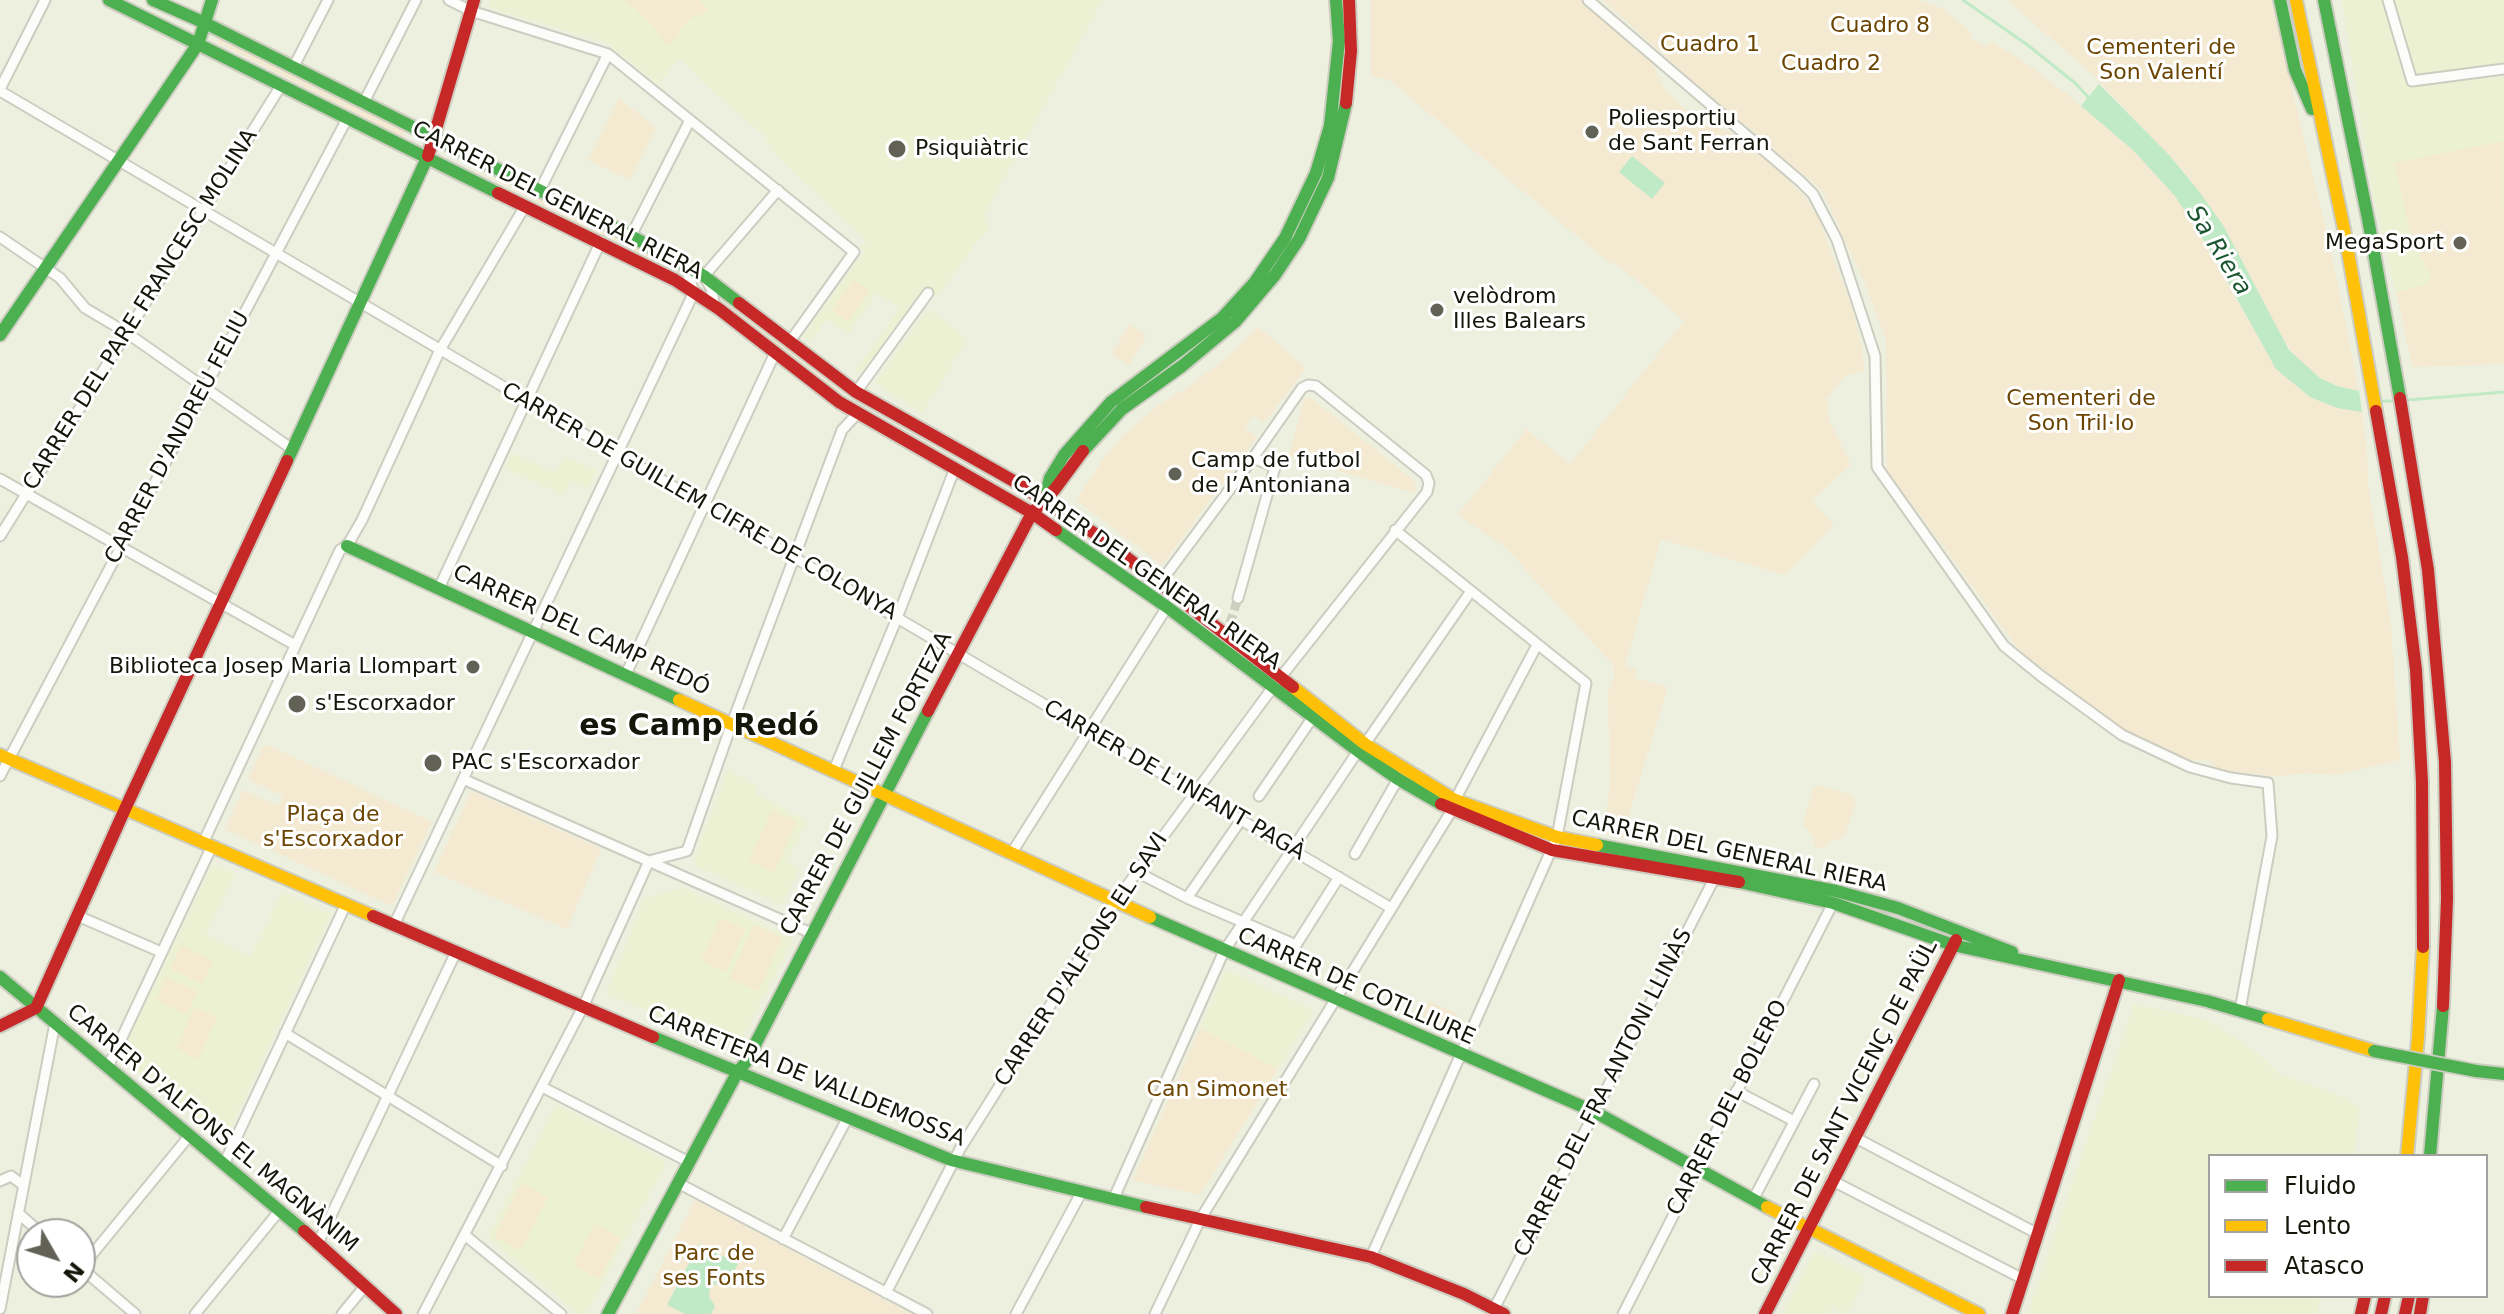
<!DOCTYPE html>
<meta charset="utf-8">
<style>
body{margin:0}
#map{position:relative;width:2504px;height:1314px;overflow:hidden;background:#eef0df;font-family:"DejaVu Sans",sans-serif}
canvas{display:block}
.legend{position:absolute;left:2208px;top:1154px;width:280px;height:144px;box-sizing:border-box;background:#fff;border:2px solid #a1a29d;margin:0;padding:10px 14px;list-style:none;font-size:24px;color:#15160a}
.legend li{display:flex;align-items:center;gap:16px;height:40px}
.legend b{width:40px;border:2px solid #a1a29d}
.north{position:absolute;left:16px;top:1218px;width:80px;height:80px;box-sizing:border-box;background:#fff;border:2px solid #a1a29d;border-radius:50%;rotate:129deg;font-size:22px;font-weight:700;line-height:32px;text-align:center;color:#15160a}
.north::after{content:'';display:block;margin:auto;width:28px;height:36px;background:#616255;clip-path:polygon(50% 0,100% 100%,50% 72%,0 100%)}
</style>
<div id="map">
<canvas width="2504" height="1314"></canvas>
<ul class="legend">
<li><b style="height:10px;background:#4caf50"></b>Fluido</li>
<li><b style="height:10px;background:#ffc107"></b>Lento</li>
<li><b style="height:10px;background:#c62828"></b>Atasco</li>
</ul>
<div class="north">N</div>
</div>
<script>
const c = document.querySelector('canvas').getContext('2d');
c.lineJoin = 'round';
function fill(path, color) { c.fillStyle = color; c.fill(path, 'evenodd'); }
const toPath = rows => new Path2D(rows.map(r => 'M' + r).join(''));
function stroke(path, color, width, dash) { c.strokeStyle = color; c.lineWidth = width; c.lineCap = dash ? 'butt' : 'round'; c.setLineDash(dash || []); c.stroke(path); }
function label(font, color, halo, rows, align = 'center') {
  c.font = font + ' "DejaVu Sans",sans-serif'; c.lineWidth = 6; c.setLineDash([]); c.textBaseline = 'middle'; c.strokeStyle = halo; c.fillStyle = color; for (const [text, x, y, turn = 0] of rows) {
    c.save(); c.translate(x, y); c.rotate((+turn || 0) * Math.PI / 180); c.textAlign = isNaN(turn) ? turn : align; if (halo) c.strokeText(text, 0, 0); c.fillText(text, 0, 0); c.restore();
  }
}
fill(toPath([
 [491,0,1103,0,984,215,989,226,985,234,977,241,938,297,925,286,864,369,854,373,900,308,877,293,848,334,826,319,810,342,803,336,864,252,860,248,866,240,771,151,773,148,766,142,768,139,701,81,680,58,658,84,605,42,489,8],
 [2342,0,2504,0,2504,364,2413,367,2372,190],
 [929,309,967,339,923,413,877,385,876,381],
 [512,453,555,473,566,457,597,471,588,489,571,481,564,496,505,468],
 [728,770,758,786,755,793,808,822,787,861,799,869,782,905,696,866,694,860],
 [213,864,235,874,206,935,251,956,282,892,331,914,226,1138,119,1058],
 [683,888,794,939,737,1049,606,994,644,899],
 [1226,970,1314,1010,1278,1069,1200,1028],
 [2134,1004,2207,1020,2254,1050,2279,1074,2341,1096,2360,1108,2354,1156,2210,1156,2210,1296,2321,1296,2316,1314,2027,1314],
 [560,1106,663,1160,665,1166,586,1314,578,1314,490,1239,489,1233,554,1108],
 [1818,1252,1866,1277,1847,1314,1833,1306,1828,1314,1782,1314,1813,1254]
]), '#edf1d3');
fill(toPath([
 [625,0,700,0,708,9,700,17,697,14,678,30,680,33,668,45,648,21],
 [1371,0,1581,0,1650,58,1664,88,1693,118,1704,124,1729,131,1786,177,1804,197,1818,217,1852,308,1862,348,1864,371,1844,376,1827,399,1829,420,1851,465,1812,501,1834,525,1785,575,1661,539,1625,666,1636,670,1635,678,1668,687,1628,818,1624,838,1604,834,1610,783,1608,692,1615,674,1612,664,1505,547,1458,515,1526,429,1570,464,1684,321,1621,267,1607,261,1388,79,1371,76],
 [1603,0,1917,0,1942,8,1970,31,1972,39,1985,46,1992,42,2023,61,2068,95,2133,150,2175,196,2196,227,2276,369,2310,397,2337,408,2362,412,2367,454,2368,485,2391,624,2400,760,2337,775,2306,773,2267,777,2265,774,2216,771,2211,761,2185,759,2125,731,2085,703,2020,651,1887,470,1886,340,1865,284,1822,190,1687,76],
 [2007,0,2271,0,2331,251,2359,391,2337,386,2320,378,2296,358,2281,335,2223,225,2185,173,2092,74],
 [219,37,406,130,403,137,217,42],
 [619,98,656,128,630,180,588,160],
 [2503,141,2504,364,2413,367,2396,293,2426,284,2431,278,2410,232,2394,163],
 [458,162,646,250,678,267,685,277],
 [854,280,870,291,848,322,832,310],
 [731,301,843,389,839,394,727,306],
 [1129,325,1147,335,1129,365,1111,354],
 [1258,327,1306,368,1264,423,1253,416,1245,427,1257,437,1162,565,1076,500,1106,455,1126,433,1160,404,1190,386,1232,353],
 [1310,397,1411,478,1416,484,1414,493,1288,456,1305,398],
 [268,745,432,822,392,906,225,829,243,790,279,806,283,796,248,779,263,747],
 [1817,785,1852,795,1856,803,1844,837,1831,841,1825,847,1820,848,1814,845,1813,837,1803,824,1813,789],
 [471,791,601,849,567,929,434,872],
 [772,810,797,821,774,872,749,861],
 [720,918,745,929,726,972,701,961],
 [753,925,782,937,759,991,730,979],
 [181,946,213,961,202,984,170,968],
 [166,977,198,992,187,1014,156,1000],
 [1429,1001,1458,1014,1449,1035,1419,1022],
 [195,1007,217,1017,198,1060,176,1048],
 [1200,1028,1278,1069,1200,1195,1133,1180],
 [521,1183,548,1197,521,1251,494,1237],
 [695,1200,911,1314,636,1314],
 [595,1224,621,1238,599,1279,573,1265]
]), '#f4e9d1');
fill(toPath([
 [2099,84,2170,156,2198,190,2223,225,2289,350,2320,378,2337,386,2359,391,2362,412,2337,408,2310,397,2276,369,2211,252,2175,196,2133,150,2081,106],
 [1632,156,1665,183,1652,199,1619,172],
 [699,1244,738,1264,728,1283,719,1282,710,1288,709,1297,715,1306,711,1314,685,1314,667,1305]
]), '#c0e9c6');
stroke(toPath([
 [1963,0,2029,46,2075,83,2089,98],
 [2408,400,2504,392],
 [2380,401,2396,401]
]), '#c0e9c6', 3);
stroke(toPath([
 [1226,636,1238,598]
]), '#cdcfbf', 9, [9, 4.5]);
const street = toPath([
 [449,0,471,11,608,54,854,252,791,340],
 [1588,0,1800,181,1813,194,1837,240,1875,356,1877,467,2004,646,2041,676,2122,735,2190,767,2231,778,2268,783,2272,836,2240,1010],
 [2388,0,2412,81,2504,69],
 [293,68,328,0],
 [0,89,45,0],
 [0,91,1391,908],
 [363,104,416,0],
 [539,192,608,54],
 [631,236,690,120],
 [0,237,60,278,85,308,127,333,292,449],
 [715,307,711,288,704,276,778,190],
 [856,392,928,293],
 [0,479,295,645],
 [0,536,282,84],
 [1160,583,1253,458,1275,467,1238,598],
 [439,588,601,241],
 [626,674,775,353],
 [1365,744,1471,591],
 [834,770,897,618,955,468],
 [0,776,348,117],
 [463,779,811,933],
 [1259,796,1313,717],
 [1455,800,1537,645],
 [203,843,340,550,347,546,362,520,440,350,525,206],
 [1011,854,1167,607],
 [1355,854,1398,779],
 [649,861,687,851,732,723,842,430,857,414],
 [1137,872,1187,898,1296,945,1339,877],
 [1187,898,1241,820],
 [78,916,161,952],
 [394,925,694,292,685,266],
 [285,1033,502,1166],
 [108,1067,212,846],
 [542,1087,689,1162],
 [1736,1091,1794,1121],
 [1854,1137,2038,1234],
 [224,1164,346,904],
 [1831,1180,2023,1279],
 [0,1181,11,1176,23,1185],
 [678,1183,927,1314],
 [1754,1198,1814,1084],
 [1113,1200,1224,951,1358,751],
 [18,1213,42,1234],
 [466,1236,561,1314],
 [783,1239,848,1117],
 [318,1243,456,952],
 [1371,1257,1557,837,1586,683,1395,530],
 [80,1267,135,1314],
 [81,1268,190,1135],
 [886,1293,960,1149,1115,902,1273,687,1427,492,1429,483,1426,475,1316,386,1308,385,1302,388,1253,458],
 [0,1309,55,1023],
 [1494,1309,1715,877],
 [195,1314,280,1210],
 [342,1314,365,1286],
 [423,1314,583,1007,649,861],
 [1016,1314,1081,1193],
 [1155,1314,1201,1218,1452,810],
 [1623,1314,1833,903]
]);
const fast = toPath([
 [109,0,498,193],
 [153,0,205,23,631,236,704,276,739,303],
 [2280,0,2295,70,2312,109],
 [2324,0,2368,219,2400,398],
 [0,335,198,44,212,0],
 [1083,451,1122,409,1182,366,1235,322,1275,275,1299,239,1328,178,1346,103],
 [287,461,428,156],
 [1045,498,1050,478,1064,455,1111,402,1222,318,1255,282,1285,238,1316,173,1330,126,1339,41,1336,0],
 [1056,530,1167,607,1358,751,1398,779,1441,804],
 [347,546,679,700],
 [1597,845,1836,891,1898,908,2012,952],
 [1739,882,1833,903,1953,945,2207,1001,2268,1019],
 [1150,917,1595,1112,1767,1207],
 [0,977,304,1231],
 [653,1037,951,1160,1146,1207],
 [2476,1071,2504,1074],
 [2430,1156,2443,1006],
 [608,1314,737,1073,746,1062,928,711]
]);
const slow = toPath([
 [2296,0,2344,229,2376,411],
 [1293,687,1365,744,1455,800,1557,837,1597,845],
 [679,700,1150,917],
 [0,755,373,916],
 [2268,1019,2374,1051],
 [2407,1156,2418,1038,2423,947],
 [1767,1207,1979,1314]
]);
const jam = toPath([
 [1346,103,1351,51,1349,0],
 [428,156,474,0],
 [498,193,675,280,719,309,839,402,1032,513,1056,530],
 [739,303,856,392,1019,484,1103,539,1293,687],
 [2400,398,2428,570,2445,762,2447,899,2443,1006],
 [2376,411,2402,557,2416,670,2422,782,2423,947],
 [928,711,1032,513,1055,489,1083,451],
 [1441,804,1552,850,1739,882],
 [373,916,653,1037],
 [0,1026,36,1008,125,809,287,461],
 [1146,1207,1371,1257,1464,1294,1504,1314],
 [304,1231,396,1314],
 [1765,1314,1956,940],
 [2012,1314,2119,980],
 [2361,1314,2365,1296],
 [2381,1314,2385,1296],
 [2405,1314,2409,1296],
 [2420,1314,2423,1296]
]);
stroke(street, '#cccdc0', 13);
stroke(fast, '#cccdc0', 16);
stroke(slow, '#cccdc0', 16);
stroke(jam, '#cccdc0', 16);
stroke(street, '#fcfdfa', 9);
stroke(fast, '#4caf50', 12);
stroke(slow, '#ffc107', 12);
stroke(jam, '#c62828', 12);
const fastBridge = toPath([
 [2374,1051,2476,1071]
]);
stroke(fastBridge, '#cccdc0', 16, []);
stroke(fastBridge, '#4caf50', 12);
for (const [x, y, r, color] of [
 [1592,132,8,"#616255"],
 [897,149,10,"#616255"],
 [2460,243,8,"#616255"],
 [1437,310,8,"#616255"],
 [1175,474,8,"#616255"],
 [473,667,8,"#616255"],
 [297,704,10,"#616255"],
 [433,763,10,"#616255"]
]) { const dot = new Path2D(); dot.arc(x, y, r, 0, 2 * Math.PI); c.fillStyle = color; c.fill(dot); stroke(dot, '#fff', 3); }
label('22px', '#6b4501', '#fff', [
 ["Cuadro 8",1880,26],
 ["Cuadro 1",1710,45],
 ["Cementeri de",2161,48],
 ["Son Valentí",2161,73],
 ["Cuadro 2",1831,64],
 ["Cementeri de",2081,399],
 ["Son Tril·lo",2081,424],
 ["Plaça de",333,815],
 ["s'Escorxador",333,840],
 ["Can Simonet",1217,1090],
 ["Parc de",714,1254],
 ["ses Fonts",714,1279]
]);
label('22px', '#15160a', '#fff', [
 ["Poliesportiu",1608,119],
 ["de Sant Ferran",1608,144],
 ["Psiquiàtric",915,149],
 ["MegaSport",2444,243,"right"],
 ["velòdrom",1453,297],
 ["Illes Balears",1453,322],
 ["Camp de futbol",1191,461],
 ["de l’Antoniana",1191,486],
 ["Biblioteca Josep Maria Llompart",457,667,"right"],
 ["s'Escorxador",315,704],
 ["PAC s'Escorxador",451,763]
], 'left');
label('22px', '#15160a', '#fff', [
 ["CARRER DEL GENERAL RIERA",557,201,27],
 ["CARRER DEL PARE FRANCESC MOLINA",141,310,-58],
 ["CARRER D'ANDREU FELIU",178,438,-62],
 ["CARRER DE GUILLEM CIFRE DE COLONYA",699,502,30],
 ["CARRER DEL GENERAL RIERA",1146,573,35],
 ["CARRER DEL CAMP REDÓ",581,631,25],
 ["CARRER DE L'INFANT PAGÀ",1174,781,30],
 ["CARRER DE GUILLEM FORTEZA",867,784,-62],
 ["CARRER DEL GENERAL RIERA",1729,852,12],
 ["CARRER D'ALFONS EL SAVI",1082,960,-57],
 ["CARRER DE COTLLIURE",1356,987,24],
 ["CARRETERA DE VALLDEMOSSA",806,1077,22],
 ["CARRER DEL FRA ANTONI LLINÀS",1604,1093,-63],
 ["CARRER DEL BOLERO",1728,1108,-63],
 ["CARRER DE SANT VICENÇ DE PAÜL",1845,1113,-63],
 ["CARRER D'ALFONS EL MAGNÀNIM",212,1129,40]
]);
label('italic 24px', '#1a5731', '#fff', [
 ["Sa Riera",2218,251,58]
]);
label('bold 30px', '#15160a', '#fff', [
 ["es Camp Redó",699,727]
]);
</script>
